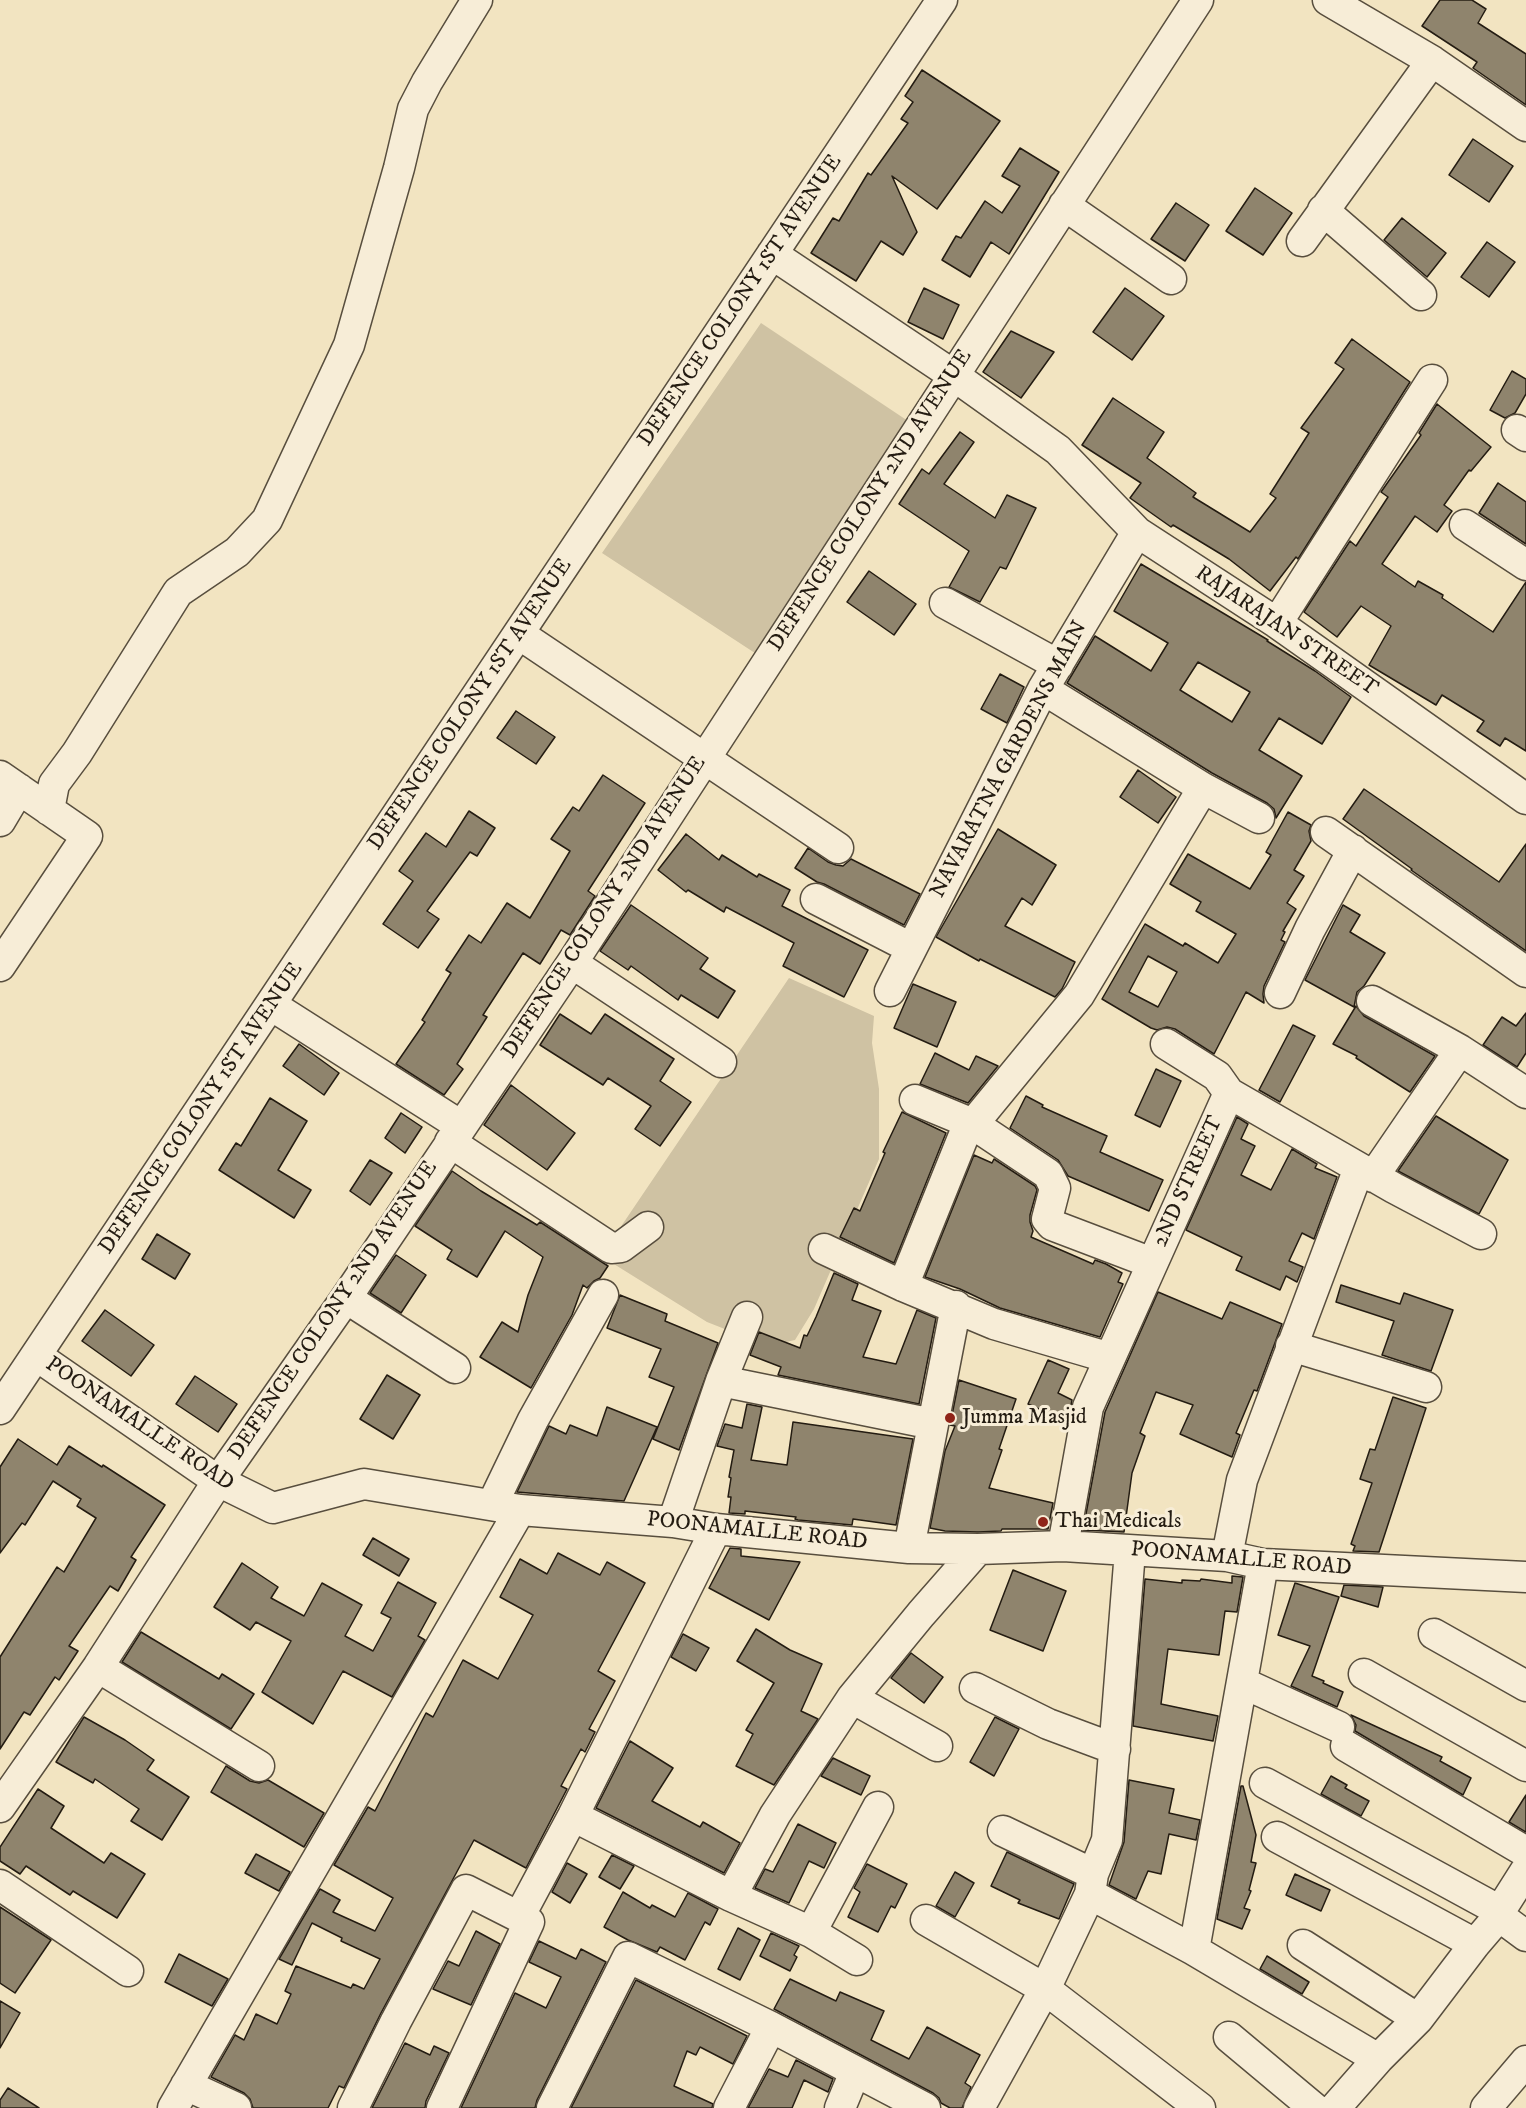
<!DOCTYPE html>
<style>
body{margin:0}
canvas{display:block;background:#f2e4c1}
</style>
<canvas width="1526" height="2108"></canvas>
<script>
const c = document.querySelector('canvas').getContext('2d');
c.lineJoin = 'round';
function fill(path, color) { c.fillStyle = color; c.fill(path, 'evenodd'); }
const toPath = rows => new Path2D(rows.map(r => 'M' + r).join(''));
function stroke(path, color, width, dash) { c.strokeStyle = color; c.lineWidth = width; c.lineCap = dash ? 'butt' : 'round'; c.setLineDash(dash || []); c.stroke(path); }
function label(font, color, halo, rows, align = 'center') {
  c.font = font + ' "IM FELL DW Pica",serif'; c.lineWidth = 6; c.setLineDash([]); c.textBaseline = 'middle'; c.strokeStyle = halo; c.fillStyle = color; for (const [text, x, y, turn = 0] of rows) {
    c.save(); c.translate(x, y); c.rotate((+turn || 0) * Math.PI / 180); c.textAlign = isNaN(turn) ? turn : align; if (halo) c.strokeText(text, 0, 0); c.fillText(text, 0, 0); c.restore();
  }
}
fill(toPath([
 [761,323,914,425,761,657,602,553],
 [789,978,874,1016,872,1043,879,1089,879,1159,814,1309,795,1340,768,1346,707,1322,601,1256]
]), '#cfc2a3');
const building = toPath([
 [1440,0,1472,0,1486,9,1478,23,1526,54,1526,105,1473,68,1477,62,1422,26,1440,0],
 [922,70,1000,121,937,209,892,176,917,232,903,255,881,241,856,281,811,253,833,218,839,221,868,173,871,175,908,123,901,119,913,102,905,96,922,70],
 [1473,139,1513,166,1489,202,1449,175,1473,139],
 [1020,148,1059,172,1009,254,991,242,970,277,942,260,956,236,961,238,985,201,1002,213,1020,186,1002,176,1020,148],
 [1255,188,1292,213,1263,255,1226,231,1255,188],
 [1176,203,1209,225,1185,261,1151,239,1176,203],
 [1402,218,1446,253,1427,277,1384,240,1402,218],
 [1487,242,1515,262,1489,297,1461,277,1487,242],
 [924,288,959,305,943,339,908,322,924,288],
 [1125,288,1164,316,1132,360,1093,332,1125,288],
 [1011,331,1054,352,1021,398,983,372,1011,331],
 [1352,339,1410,382,1298,559,1296,557,1270,591,1229,559,1173,525,1171,527,1130,498,1141,483,1082,445,1113,398,1164,432,1147,458,1196,493,1193,497,1250,532,1276,498,1270,494,1309,433,1301,428,1344,369,1335,363,1352,339],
 [1512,371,1526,379,1526,394,1515,413,1505,418,1490,410,1512,371],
 [1437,404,1491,447,1471,471,1469,470,1444,505,1452,511,1437,532,1415,516,1382,564,1415,587,1418,581,1443,595,1442,598,1493,632,1526,582,1526,751,1505,738,1500,746,1477,731,1484,721,1442,695,1436,705,1369,665,1391,626,1361,606,1337,637,1304,612,1350,541,1356,546,1388,497,1381,492,1421,435,1419,433,1437,404],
 [960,432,974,442,944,484,995,518,1007,495,1036,508,1006,569,1000,567,980,602,949,587,969,551,899,504,922,469,929,474,960,432],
 [1498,483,1526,502,1526,544,1479,513,1498,483],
 [1141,564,1268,640,1267,641,1315,671,1351,697,1322,744,1279,718,1259,750,1302,776,1276,818,1274,809,1267,803,1212,773,1067,683,1095,636,1151,671,1168,643,1114,611,1141,564],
 [1198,662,1250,692,1232,722,1180,690,1198,662],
 [869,571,916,604,894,635,847,602,869,571],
 [1000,674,1024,687,1007,723,981,709,1000,674],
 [516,711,555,737,536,764,497,738,516,711],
 [1138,770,1176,797,1158,823,1120,797,1138,770],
 [603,775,645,803,588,891,595,896,570,935,561,930,540,964,523,953,483,1015,487,1017,457,1064,463,1069,444,1095,396,1064,425,1022,422,1020,451,973,446,970,469,935,481,943,507,903,530,918,570,851,551,839,573,807,579,811,603,775],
 [1364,789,1499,882,1526,844,1526,951,1411,870,1412,869,1343,819,1364,789],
 [469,811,495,828,477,856,470,852,427,911,439,919,418,948,383,924,413,881,399,871,426,833,446,847,469,811],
 [1288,812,1311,825,1309,831,1311,841,1294,870,1304,876,1287,903,1296,909,1283,931,1285,932,1281,940,1285,942,1264,986,1263,994,1264,1003,1246,992,1214,1054,1175,1029,1167,1027,1157,1030,1151,1028,1102,999,1145,924,1183,946,1185,943,1218,963,1236,934,1196,911,1201,902,1170,884,1188,854,1250,889,1271,855,1266,852,1288,812],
 [1148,956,1177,972,1158,1007,1129,992,1148,956],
 [998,829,1056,865,1032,905,1022,898,1005,926,1075,962,1062,989,1055,997,980,959,979,961,936,937,998,829],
 [686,834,719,860,722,855,757,877,759,874,790,890,782,906,868,950,844,997,783,966,794,943,726,907,724,912,688,890,686,892,658,870,686,834],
 [808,848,828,862,836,865,843,866,851,859,920,894,904,925,824,884,817,882,795,868,808,848],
 [631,905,708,958,700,969,735,991,718,1018,681,995,678,1000,631,966,628,970,600,951,631,905],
 [1343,905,1360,915,1350,932,1385,953,1364,986,1357,992,1354,1007,1305,980,1343,905],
 [913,984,956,1002,937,1047,894,1028,913,984],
 [1356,1006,1364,1016,1435,1056,1410,1092,1356,1058,1357,1056,1333,1044,1356,1006],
 [1526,1013,1526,1053,1517,1067,1483,1045,1502,1017,1516,1026,1526,1013],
 [560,1014,591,1034,605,1014,674,1059,660,1081,691,1102,660,1146,635,1129,651,1106,608,1078,603,1085,540,1045,560,1014],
 [1293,1025,1315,1036,1280,1102,1259,1090,1293,1025],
 [299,1044,339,1073,324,1095,283,1066,299,1044],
 [935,1053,969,1070,976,1056,998,1066,968,1103,920,1084,935,1053],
 [1156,1069,1181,1081,1160,1127,1135,1115,1156,1069],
 [511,1085,575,1133,547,1170,484,1125,511,1085],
 [1026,1096,1043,1105,1042,1107,1107,1136,1100,1152,1163,1180,1149,1211,1068,1176,1058,1160,1010,1128,1026,1096],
 [270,1098,307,1121,278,1170,311,1190,294,1218,219,1170,236,1143,241,1146,270,1098],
 [902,1112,946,1133,894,1263,840,1237,854,1208,860,1211,885,1153,883,1152,902,1112],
 [401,1113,422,1127,405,1153,385,1138,401,1113],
 [1436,1116,1508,1160,1479,1214,1398,1171,1436,1116],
 [1237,1117,1248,1124,1241,1139,1255,1146,1241,1175,1271,1190,1292,1149,1317,1164,1315,1168,1337,1177,1314,1239,1302,1233,1289,1261,1303,1267,1297,1282,1286,1276,1280,1290,1236,1270,1242,1257,1186,1230,1237,1117],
 [974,1155,992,1163,994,1159,1035,1186,1037,1190,1030,1215,1030,1222,1033,1231,1031,1237,1093,1264,1095,1260,1106,1264,1122,1273,1118,1282,1123,1284,1100,1337,1000,1308,960,1289,925,1277,974,1155],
 [370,1160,392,1173,370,1205,350,1191,370,1160],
 [452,1171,481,1191,537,1225,540,1222,608,1266,600,1278,594,1281,587,1288,583,1285,572,1315,531,1388,480,1357,502,1322,518,1332,528,1295,543,1257,505,1231,477,1277,447,1259,452,1250,415,1226,452,1171],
 [157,1234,190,1254,175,1279,142,1259,157,1234],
 [396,1255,426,1275,401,1313,370,1293,396,1255],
 [834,1273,858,1284,852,1300,881,1311,863,1357,896,1364,917,1310,936,1318,919,1404,778,1375,781,1367,750,1355,759,1332,800,1348,804,1335,807,1336,816,1317,834,1273],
 [1341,1285,1400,1304,1404,1293,1453,1310,1431,1371,1382,1355,1394,1321,1336,1302,1341,1285],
 [1158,1292,1222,1319,1230,1302,1282,1324,1257,1391,1254,1390,1236,1433,1240,1435,1232,1457,1180,1434,1193,1405,1156,1392,1140,1433,1145,1436,1132,1473,1124,1532,1083,1530,1105,1412,1158,1292],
 [620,1295,667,1314,665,1321,718,1343,679,1450,653,1439,674,1387,649,1377,661,1349,607,1328,620,1295],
 [105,1310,154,1345,131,1376,82,1341,105,1310],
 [1048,1360,1069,1369,1058,1393,1072,1400,1068,1422,1028,1404,1048,1360],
 [387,1375,420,1395,393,1439,360,1419,387,1375],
 [195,1376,237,1404,218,1432,176,1404,195,1376],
 [959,1380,1016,1399,999,1449,1002,1450,989,1488,1053,1503,1048,1529,1002,1529,1001,1531,978,1532,945,1531,930,1528,945,1451,955,1426,950,1425,959,1380],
 [1393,1397,1426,1408,1379,1552,1353,1551,1355,1546,1351,1544,1372,1483,1360,1479,1370,1449,1375,1450,1393,1397],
 [747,1404,762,1407,751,1460,787,1465,793,1422,913,1439,896,1525,853,1519,852,1525,798,1520,795,1519,796,1517,745,1511,745,1514,729,1513,731,1497,728,1497,731,1478,729,1477,734,1450,717,1446,725,1424,742,1428,747,1404],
 [607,1407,657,1427,624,1501,517,1492,549,1426,566,1434,570,1425,597,1436,607,1407],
 [18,1439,57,1465,69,1446,102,1467,103,1465,165,1505,131,1557,136,1560,118,1591,110,1586,69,1646,78,1651,59,1680,55,1677,30,1715,24,1712,0,1749,0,1657,57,1567,64,1572,96,1518,77,1506,81,1499,53,1481,25,1525,22,1523,0,1553,0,1467,18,1439],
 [373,1538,409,1559,399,1576,363,1555,373,1538],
 [730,1548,741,1549,741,1556,800,1562,769,1620,709,1588,730,1548],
 [558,1553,600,1575,607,1562,645,1583,598,1671,615,1681,589,1729,595,1732,585,1752,581,1749,561,1786,567,1789,526,1868,474,1840,381,2013,344,2088,339,2086,328,2108,253,2108,250,2099,244,2093,211,2077,235,2035,244,2040,256,2014,277,2024,291,1994,285,1991,296,1966,351,1988,353,1984,364,1989,380,1959,341,1941,342,1938,312,1923,292,1965,279,1959,320,1889,340,1900,333,1912,375,1931,393,1898,334,1865,368,1807,375,1811,426,1713,433,1717,463,1660,498,1679,533,1615,500,1597,520,1559,547,1574,558,1553],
 [242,1563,278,1587,271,1598,304,1616,322,1583,362,1605,345,1636,373,1651,391,1618,381,1613,398,1582,436,1603,418,1636,425,1640,392,1697,343,1671,313,1724,262,1692,291,1641,256,1622,250,1630,214,1607,242,1563],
 [1013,1570,1066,1591,1043,1651,990,1630,1013,1570],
 [1232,1576,1243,1577,1237,1612,1225,1611,1219,1655,1168,1649,1161,1704,1218,1716,1213,1741,1133,1726,1145,1579,1182,1583,1182,1580,1200,1581,1201,1579,1232,1583,1232,1576],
 [1295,1583,1339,1597,1312,1676,1324,1681,1323,1683,1343,1692,1337,1707,1291,1686,1310,1646,1278,1635,1295,1583],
 [1344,1585,1383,1587,1378,1607,1341,1596,1344,1585],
 [756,1629,790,1650,822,1664,801,1711,818,1719,774,1785,736,1766,753,1734,746,1730,774,1683,737,1661,756,1629],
 [141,1632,219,1679,222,1674,254,1694,231,1729,122,1662,141,1632],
 [683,1634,709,1648,696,1671,671,1657,683,1634],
 [911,1653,943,1677,924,1703,891,1678,911,1653],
 [1351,1715,1442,1757,1440,1761,1471,1778,1463,1795,1355,1731,1356,1725,1351,1715],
 [84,1717,125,1740,154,1760,147,1770,189,1797,162,1840,131,1821,139,1809,95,1779,93,1783,56,1762,84,1717],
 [995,1717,1019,1729,994,1776,970,1762,995,1717],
 [630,1741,673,1768,652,1801,700,1827,703,1822,740,1843,724,1873,596,1808,630,1741],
 [833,1758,870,1776,861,1795,821,1776,833,1758],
 [226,1766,250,1781,259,1783,268,1780,324,1813,304,1847,211,1792,226,1766],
 [1331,1776,1347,1785,1345,1788,1369,1801,1361,1816,1321,1794,1331,1776],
 [1129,1780,1174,1789,1169,1813,1200,1820,1196,1840,1169,1834,1161,1874,1148,1871,1136,1899,1109,1885,1124,1842,1129,1780],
 [1241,1786,1243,1786,1256,1835,1251,1862,1256,1863,1249,1890,1251,1891,1244,1908,1250,1910,1242,1929,1217,1919,1241,1786],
 [38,1789,64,1806,51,1828,104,1863,111,1853,145,1874,117,1918,73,1891,70,1895,26,1866,20,1874,0,1861,0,1847,38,1789],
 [1526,1795,1526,1832,1509,1822,1526,1795],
 [798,1824,836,1843,824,1868,809,1861,789,1903,755,1888,765,1869,773,1872,798,1824],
 [1007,1852,1074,1884,1059,1919,1018,1903,1020,1900,991,1886,1007,1852],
 [256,1854,290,1872,279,1891,245,1873,256,1854],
 [612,1855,634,1866,620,1889,599,1877,612,1855],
 [567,1863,587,1874,570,1903,552,1892,567,1863],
 [867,1864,907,1884,895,1908,891,1906,878,1932,848,1917,860,1892,854,1888,867,1864],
 [955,1872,974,1883,955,1917,936,1906,955,1872],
 [1295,1874,1330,1890,1321,1911,1286,1895,1295,1874],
 [623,1892,650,1908,652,1905,675,1917,688,1893,718,1909,710,1925,705,1922,685,1960,660,1947,657,1952,628,1940,604,1927,623,1892],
 [0,1907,51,1940,15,1993,0,1983,0,1907],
 [738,1928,760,1940,740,1980,718,1969,738,1928],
 [476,1931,500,1944,471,2005,433,1989,448,1961,459,1966,476,1931],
 [771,1933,799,1946,794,1955,797,1957,790,1971,760,1956,771,1933],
 [539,1941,576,1959,581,1949,606,1962,537,2100,535,2108,461,2108,515,1993,546,2008,561,1977,529,1962,539,1941],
 [179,1954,228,1979,212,2006,165,1982,179,1954],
 [1267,1956,1309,1982,1302,1994,1260,1969,1267,1956],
 [790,1979,836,2001,840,1992,884,2011,871,2040,909,2059,927,2027,980,2055,965,2083,971,2087,962,2108,950,2108,941,2103,939,2098,933,2093,774,2009,790,1979],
 [636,1980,747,2036,733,2064,700,2047,696,2055,687,2051,674,2086,713,2104,712,2108,571,2108,636,1980],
 [0,2001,20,2013,0,2048,0,2001],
 [405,2043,430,2055,434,2046,449,2053,426,2101,425,2108,372,2108,405,2043],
 [796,2060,833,2079,828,2092,804,2080,792,2108,748,2108,769,2069,788,2077,796,2060],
 [8,2088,39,2108,0,2108,0,2100,8,2088]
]);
fill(building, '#8f846d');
stroke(building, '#241c12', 1.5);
const minor = toPath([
 [1328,0,1432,61,1526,126],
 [1064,205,1171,279],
 [1323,210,1421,295],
 [1302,241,1432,61],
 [772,254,953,375,1058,450,1137,532,1277,623,1526,799],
 [1517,430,1526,436],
 [1465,525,1526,565],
 [945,603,1058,665],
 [1277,623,1432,380],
 [519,634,838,848],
 [1043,689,1203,788,1259,818],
 [0,776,87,836,0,966],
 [49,810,54,784,77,753,178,592,237,552,267,520,349,345,399,168,413,109,427,82,477,0],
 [0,821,19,789],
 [1326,832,1526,972],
 [816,899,911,948],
 [572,963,721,1062],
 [890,991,1043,689,1137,532],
 [1280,993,1310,929,1353,850],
 [1372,1001,1460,1050,1526,1093],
 [271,1005,461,1126],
 [1166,1044,1217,1076,1229,1093],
 [915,1100,973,1124,1048,1174,1055,1188,1047,1219,1052,1225,1152,1263],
 [450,1142,611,1248,621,1247,648,1227],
 [1373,1177,1460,1050],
 [824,1249,903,1286,994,1324,1110,1358],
 [903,1286,964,1135,1079,995,1203,788],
 [346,1298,455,1368],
 [1291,1346,1426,1387],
 [37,1356,218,1481,273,1508,364,1484,520,1510,673,1522,716,1529,909,1548,978,1549,1063,1546,1227,1556,1263,1564,1526,1577],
 [721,1381,933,1424],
 [0,1409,942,0],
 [492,1505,533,1420,603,1295],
 [673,1522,721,1381,747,1317],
 [1063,1546,1088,1407,1229,1093,1394,1188,1481,1234],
 [909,1548,956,1306],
 [1227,1556,1242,1480,1359,1168],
 [1434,1634,1526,1686],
 [98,1667,259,1766],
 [1364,1674,1526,1766],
 [1243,1681,1243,1683,1339,1727],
 [975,1688,1048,1724,1115,1749],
 [852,1698,937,1746],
 [1346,1746,1526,1852],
 [1265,1783,1500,1911],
 [0,1807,98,1667,218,1481,346,1298,572,963,1198,0],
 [573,1816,731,1896,811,1932,878,1807],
 [1003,1831,1093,1874],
 [1277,1837,1475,1944],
 [0,1885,128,1971],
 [1090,1894,1194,1950,1378,2059],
 [731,1896,775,1815,852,1698,921,1614,978,1549],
 [1499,1916,1526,1936],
 [519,1917,573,1816,716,1529],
 [926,1920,1045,1989,1200,2108],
 [811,1932,857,1960],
 [1303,1945,1418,2019],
 [1194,1950,1263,1564],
 [1229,2037,1314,2108],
 [186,2085,236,2108],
 [173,2108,520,1510],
 [353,2108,396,2021,466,1890,529,1922,442,2108],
 [552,2108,628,1957,771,2027,925,2108],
 [729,2108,771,2027],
 [840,2108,855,2072],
 [979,2108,1045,1989,1090,1894,1093,1874,1107,1840,1130,1551],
 [1335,2108,1378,2059,1418,2019,1475,1944,1499,1916,1500,1911,1526,1870],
 [1486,2108,1526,2061]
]);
stroke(minor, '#584e3e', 33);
stroke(minor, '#f7edd7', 30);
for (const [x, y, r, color] of [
 [950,1418,6,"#8f2418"],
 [1043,1522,6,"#8f2418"]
]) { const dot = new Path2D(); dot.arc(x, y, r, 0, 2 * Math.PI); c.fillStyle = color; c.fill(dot); stroke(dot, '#f7edd7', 2); }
label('22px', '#241c12', '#f7edd7', [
 ["DEFENCE COLONY 1ST AVENUE",741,301,-56],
 ["DEFENCE COLONY 2ND AVENUE",871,501,-57],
 ["RAJARAJAN STREET",1286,632,34],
 ["DEFENCE COLONY 1ST AVENUE",471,705,-56],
 ["NAVARATNA GARDENS MAIN",1010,760,-62],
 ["DEFENCE COLONY 2ND AVENUE",605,908,-57],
 ["DEFENCE COLONY 1ST AVENUE",202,1109,-56],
 ["2ND STREET",1189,1182,-66],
 ["DEFENCE COLONY 2ND AVENUE",334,1311,-56],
 ["POONAMALLE ROAD",139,1425,34],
 ["POONAMALLE ROAD",757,1532,6],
 ["POONAMALLE ROAD",1241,1560,5]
]);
label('22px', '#241c12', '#f7edd7', [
 ["Jumma Masjid",962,1418],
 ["Thai Medicals",1055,1522]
], 'left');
</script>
